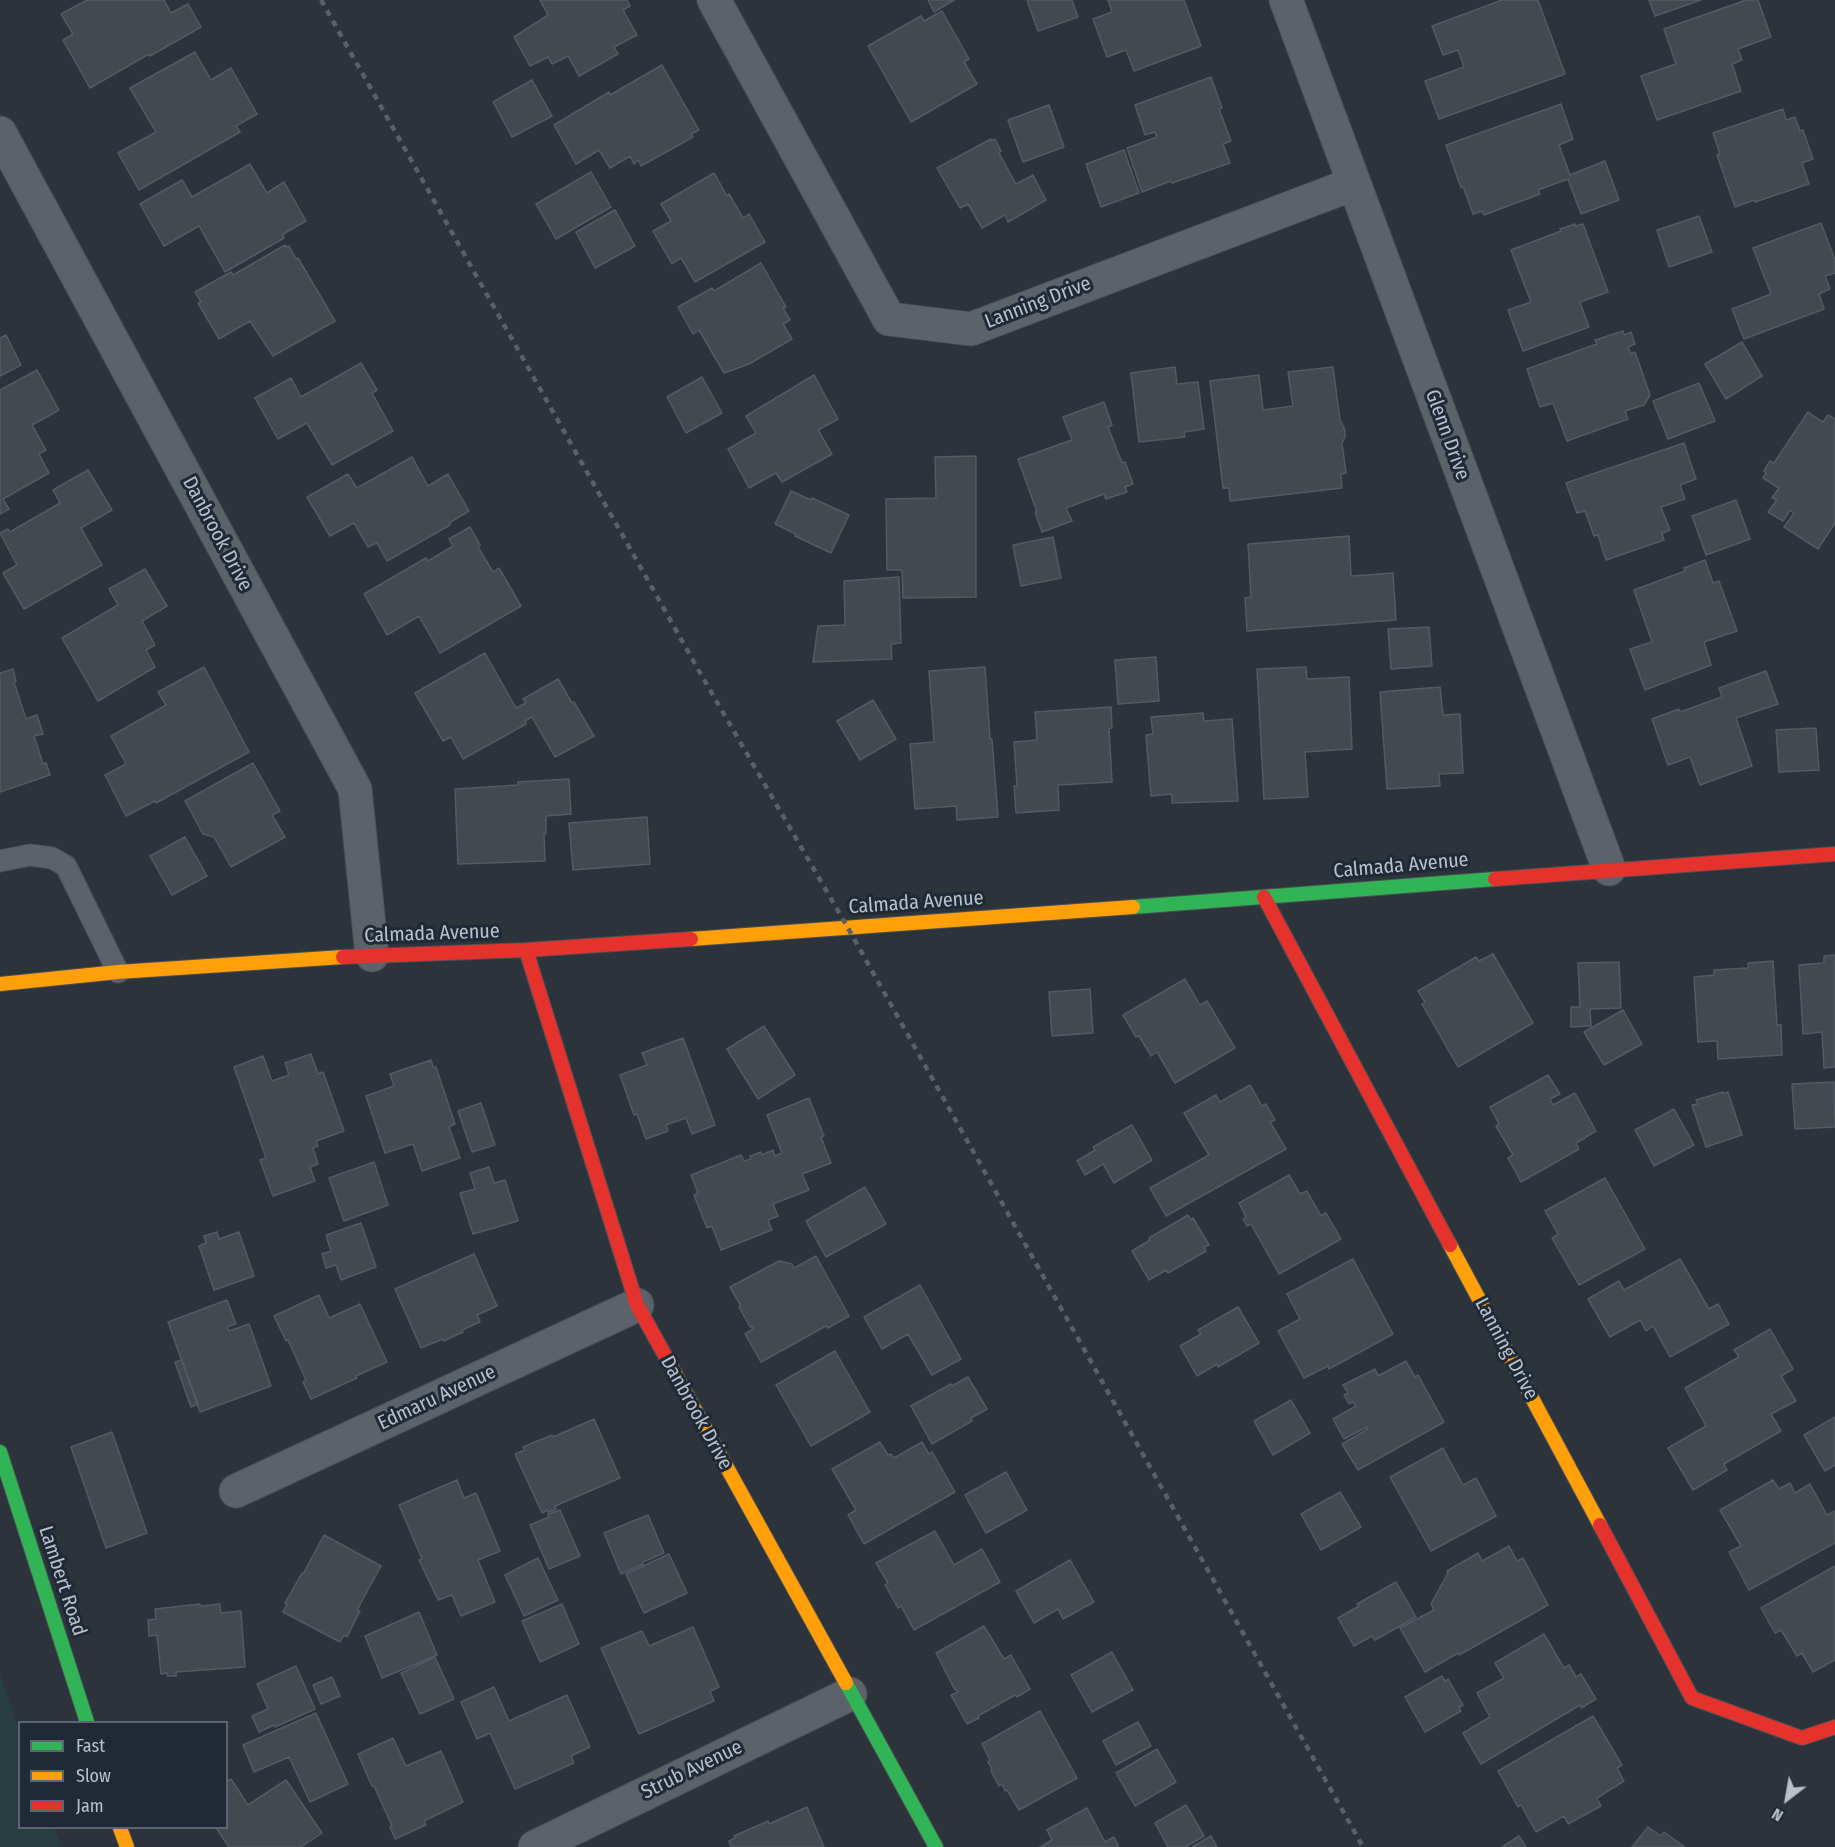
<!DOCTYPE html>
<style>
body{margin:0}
#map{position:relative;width:1835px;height:1847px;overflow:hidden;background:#2c333b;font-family:"Fira Sans Condensed",sans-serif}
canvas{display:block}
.legend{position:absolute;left:18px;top:1721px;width:210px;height:108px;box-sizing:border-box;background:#1f2a36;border:2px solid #5c6672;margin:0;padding:8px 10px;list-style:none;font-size:18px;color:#b7c0cb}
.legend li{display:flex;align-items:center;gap:12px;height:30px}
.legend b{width:30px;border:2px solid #5c6672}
.north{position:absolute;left:1757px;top:1769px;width:60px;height:60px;-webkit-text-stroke:4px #1f2a36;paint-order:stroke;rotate:211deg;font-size:16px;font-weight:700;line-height:24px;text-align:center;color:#b7c0cb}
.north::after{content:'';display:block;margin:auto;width:21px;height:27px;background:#b7c0cb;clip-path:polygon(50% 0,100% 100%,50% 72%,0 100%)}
</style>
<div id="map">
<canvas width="1835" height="1847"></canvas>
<ul class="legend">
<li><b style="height:8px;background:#30b455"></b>Fast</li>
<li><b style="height:8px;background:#ff9f0a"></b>Slow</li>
<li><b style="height:8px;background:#e5322d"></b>Jam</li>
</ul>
<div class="north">N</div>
</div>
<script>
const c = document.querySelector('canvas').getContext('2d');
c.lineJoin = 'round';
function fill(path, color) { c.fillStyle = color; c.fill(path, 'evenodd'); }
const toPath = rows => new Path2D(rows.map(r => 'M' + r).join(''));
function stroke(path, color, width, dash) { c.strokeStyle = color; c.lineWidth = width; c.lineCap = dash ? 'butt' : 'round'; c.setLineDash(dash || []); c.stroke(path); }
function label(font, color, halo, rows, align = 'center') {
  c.font = font + ' "Fira Sans Condensed",sans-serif'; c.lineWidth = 6; c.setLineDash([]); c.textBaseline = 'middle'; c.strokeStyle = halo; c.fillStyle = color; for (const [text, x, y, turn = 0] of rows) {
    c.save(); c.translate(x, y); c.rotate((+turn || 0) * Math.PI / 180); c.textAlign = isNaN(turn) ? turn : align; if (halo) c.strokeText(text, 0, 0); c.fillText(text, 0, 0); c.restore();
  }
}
fill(toPath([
 [0,1674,19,1730,20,1828,54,1828,61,1847,0,1847]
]), '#293e41');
const building = toPath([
 [87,0,164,0,171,13,188,4,201,27,150,56,149,54,90,88,63,40,73,34,61,14,87,0],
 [540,0,627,0,630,6,623,10,637,35,614,47,618,54,579,76,568,56,552,64,548,57,530,66,514,37,548,15,540,0],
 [928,0,954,0,934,12,928,0],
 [1027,0,1072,0,1078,17,1038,31,1027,0],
 [1108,0,1184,0,1201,46,1134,71,1126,50,1107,57,1093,19,1112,12,1108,0],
 [1502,0,1538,0,1565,74,1439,119,1425,81,1464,67,1458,50,1443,55,1432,26,1502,0],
 [1649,0,1701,0,1655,16,1649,0],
 [1746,0,1758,0,1771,37,1738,49,1742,60,1732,64,1741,91,1657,120,1641,76,1676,64,1664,29,1746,0],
 [942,11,969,59,964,62,977,84,911,122,868,46,921,16,924,21,942,11],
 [195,52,211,80,231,68,257,114,236,126,240,132,139,190,118,153,156,132,130,88,195,52],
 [662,65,699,130,691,134,693,137,641,166,639,160,634,164,630,156,610,168,599,150,576,164,554,125,609,92,610,95,662,65],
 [1211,77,1222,108,1219,109,1231,141,1223,144,1230,163,1172,183,1171,181,1142,192,1127,148,1157,137,1155,132,1145,135,1135,105,1211,77],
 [532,80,552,116,512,137,493,102,532,80],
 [1561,104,1573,139,1559,145,1570,175,1605,161,1619,200,1581,214,1568,179,1538,190,1540,194,1484,215,1482,211,1473,214,1463,186,1461,188,1446,145,1561,104],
 [1049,105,1064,147,1023,162,1008,120,1049,105],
 [1783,109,1786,120,1795,117,1800,131,1803,130,1813,159,1802,163,1809,184,1755,202,1754,200,1735,207,1717,155,1720,154,1713,133,1783,109],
 [991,139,991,141,995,139,1001,151,999,153,1016,184,1033,175,1046,200,1008,222,1005,215,982,228,968,204,960,208,937,168,991,139],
 [1124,150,1139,193,1101,207,1086,164,1124,150],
 [250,164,267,193,284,182,306,221,283,234,284,238,225,272,199,226,164,246,140,204,182,180,192,197,250,164],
 [591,172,611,207,556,239,536,204,591,172],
 [714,173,727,196,729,194,743,218,749,214,765,242,695,282,681,258,672,264,653,231,671,221,661,204,714,173],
 [615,210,635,246,595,268,576,232,615,210],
 [1699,216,1712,252,1669,267,1657,230,1699,216],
 [1821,223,1835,260,1835,273,1825,276,1830,289,1819,294,1824,309,1744,339,1732,309,1771,294,1753,248,1821,223],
 [1575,224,1575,226,1583,224,1608,292,1580,302,1589,327,1523,351,1508,310,1531,302,1511,250,1561,231,1560,229,1575,224],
 [285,245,286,247,289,246,296,259,298,258,335,321,273,356,250,321,219,339,198,303,201,302,195,292,231,272,233,275,285,245],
 [761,263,786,307,783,308,790,320,783,324,792,339,749,364,724,373,699,330,693,334,678,307,712,288,714,291,761,263],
 [1623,331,1624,335,1631,332,1635,344,1628,347,1631,354,1635,352,1650,395,1644,405,1625,411,1628,419,1567,441,1553,403,1540,407,1527,369,1597,344,1595,340,1623,331],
 [6,335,21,365,0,376,0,338,6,335],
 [1742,342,1762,376,1726,399,1705,364,1742,342],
 [361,363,377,390,372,393,393,431,332,465,307,423,278,439,255,398,291,378,301,397,361,363],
 [1175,367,1177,384,1198,382,1204,429,1184,432,1185,437,1139,442,1131,373,1175,367],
 [1333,367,1340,420,1345,430,1345,437,1342,443,1346,473,1341,474,1342,488,1230,501,1229,488,1223,488,1210,381,1259,375,1263,410,1293,406,1288,372,1333,367],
 [37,370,59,410,32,425,46,450,39,454,49,473,3,499,9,509,0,514,0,390,37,370],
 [814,375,838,419,818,430,832,454,782,482,776,473,749,488,728,449,756,433,746,416,814,375],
 [702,377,722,413,686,433,667,397,702,377],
 [1699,383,1715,421,1668,439,1653,401,1699,383],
 [1104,402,1112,425,1108,427,1122,463,1125,462,1133,484,1125,487,1127,492,1106,499,1104,494,1066,508,1072,521,1042,532,1035,512,1037,512,1018,459,1072,440,1063,417,1104,402],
 [1808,412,1823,422,1828,415,1835,419,1835,523,1818,549,1784,527,1794,513,1790,510,1783,521,1768,512,1777,500,1772,498,1779,488,1763,478,1766,473,1764,471,1770,461,1774,463,1808,412],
 [1684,443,1696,479,1680,485,1685,499,1661,507,1670,530,1662,533,1664,540,1606,560,1598,535,1594,536,1585,511,1577,513,1566,483,1684,443],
 [976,456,976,597,903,598,902,570,887,570,886,499,936,498,935,457,976,456],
 [412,457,428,486,448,474,469,511,449,523,450,525,387,561,377,543,368,547,354,523,330,536,307,497,348,474,357,488,412,457],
 [88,470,112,510,81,528,102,565,24,609,3,573,17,565,0,533,8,529,10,532,60,503,53,490,88,470],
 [791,491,811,500,812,498,849,515,831,553,795,536,796,534,775,524,791,491],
 [1736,500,1750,539,1706,555,1692,516,1736,500],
 [470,527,480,545,478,547,493,572,499,568,521,606,440,653,419,616,387,635,364,594,426,558,428,561,453,546,449,539,470,527],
 [1349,536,1351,576,1393,573,1396,620,1247,631,1245,598,1251,597,1248,544,1349,536],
 [1053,537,1061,578,1021,586,1013,545,1053,537],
 [1705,560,1713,583,1719,581,1737,631,1704,642,1711,665,1645,690,1630,649,1652,642,1634,590,1685,571,1684,568,1705,560],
 [145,569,167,606,142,621,155,645,146,650,155,667,98,701,62,638,118,605,109,589,145,569],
 [899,577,901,643,891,644,892,659,813,662,818,626,845,625,844,581,899,577],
 [1429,627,1432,666,1391,669,1388,629,1429,627],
 [485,653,516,708,526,703,523,699,558,679,572,703,574,702,594,736,555,757,532,717,525,721,526,724,463,759,451,737,443,741,415,693,485,653],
 [1156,657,1159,701,1118,704,1115,660,1156,657],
 [204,667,249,752,156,803,155,801,126,816,105,775,126,764,111,736,166,705,158,692,204,667],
 [985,667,990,739,992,739,998,817,957,820,956,806,915,809,910,744,934,742,929,671,985,667],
 [1306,667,1307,679,1349,677,1352,749,1305,752,1308,797,1264,799,1257,669,1306,667],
 [13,669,16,681,14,682,26,719,37,715,43,734,34,736,43,764,46,763,50,775,0,792,0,673,13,669],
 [1766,671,1778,704,1736,718,1752,766,1700,785,1690,757,1668,765,1652,719,1679,709,1680,712,1722,697,1719,688,1766,671],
 [1440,687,1443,715,1460,714,1463,773,1439,774,1440,786,1387,789,1380,692,1440,687],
 [873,700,896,739,860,760,837,721,873,700],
 [1111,707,1112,728,1109,728,1112,782,1058,785,1059,810,1016,813,1014,786,1017,786,1014,742,1037,740,1035,712,1111,707],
 [1203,713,1204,721,1232,719,1238,801,1172,803,1172,794,1151,796,1146,735,1153,734,1151,717,1203,713],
 [1816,728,1819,770,1779,772,1776,730,1816,728],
 [253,763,280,811,272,815,285,837,231,867,214,837,203,834,185,801,253,763],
 [569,779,571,814,546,816,546,833,544,834,545,861,458,864,455,789,518,785,518,782,569,779],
 [647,817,650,864,573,870,569,823,647,817],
 [185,837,207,876,172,895,150,856,185,837],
 [1493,954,1533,1023,1458,1067,1422,1004,1425,1002,1418,991,1476,957,1479,961,1493,954],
 [1835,955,1835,1067,1824,1068,1822,1032,1803,1034,1799,965,1824,963,1824,956,1835,955],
 [1773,961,1777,1025,1781,1025,1782,1055,1718,1059,1717,1041,1698,1042,1694,977,1714,975,1714,970,1748,968,1748,963,1773,961],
 [1619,962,1621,1008,1590,1009,1591,1026,1571,1027,1571,1007,1580,1007,1578,963,1619,962],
 [1185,979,1200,1005,1207,1001,1235,1048,1175,1083,1157,1052,1151,1056,1139,1036,1136,1037,1123,1015,1185,979],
 [1090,989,1093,1033,1052,1036,1049,992,1090,989],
 [1623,1010,1642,1044,1604,1065,1584,1032,1623,1010],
 [764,1026,795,1075,758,1099,727,1049,764,1026],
 [683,1038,715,1125,692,1134,686,1118,666,1125,668,1131,646,1139,637,1114,634,1115,620,1075,647,1065,642,1053,683,1038],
 [311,1054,318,1074,323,1072,344,1131,316,1141,318,1146,313,1148,318,1164,310,1167,315,1181,273,1196,260,1160,266,1158,234,1067,263,1056,272,1081,289,1075,285,1063,311,1054],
 [431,1060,433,1067,436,1067,455,1124,449,1127,460,1158,422,1171,413,1144,385,1153,366,1096,394,1086,390,1074,431,1060],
 [1548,1075,1560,1094,1550,1099,1553,1105,1575,1093,1596,1131,1576,1143,1579,1149,1521,1182,1508,1158,1513,1155,1496,1126,1499,1124,1490,1107,1548,1075],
 [1834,1082,1835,1127,1795,1129,1792,1084,1834,1082],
 [1250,1085,1262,1106,1266,1104,1275,1120,1270,1122,1286,1149,1166,1216,1150,1188,1209,1155,1184,1113,1216,1095,1220,1102,1250,1085],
 [1723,1092,1723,1094,1728,1092,1742,1135,1706,1147,1692,1105,1698,1104,1696,1100,1723,1092],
 [809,1098,824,1136,821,1137,831,1163,802,1174,809,1190,773,1204,778,1216,768,1220,772,1230,721,1250,712,1226,707,1228,694,1195,698,1193,691,1175,741,1155,744,1161,751,1159,750,1156,761,1152,762,1155,773,1150,775,1156,782,1153,767,1115,809,1098],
 [481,1103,495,1145,472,1152,458,1111,481,1103],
 [1674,1109,1694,1145,1654,1166,1635,1130,1674,1109],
 [1132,1125,1152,1160,1114,1183,1103,1164,1085,1175,1077,1161,1095,1150,1093,1147,1132,1125],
 [374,1162,388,1205,344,1221,329,1178,374,1162],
 [489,1167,494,1183,505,1180,518,1221,473,1234,460,1193,475,1189,470,1173,489,1167],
 [1289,1175,1300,1194,1307,1191,1321,1216,1326,1213,1341,1239,1279,1274,1251,1224,1247,1226,1243,1219,1246,1217,1239,1203,1289,1175],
 [1605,1178,1645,1249,1579,1285,1552,1238,1558,1234,1545,1211,1605,1178],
 [865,1187,886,1224,826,1257,806,1221,865,1187],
 [1188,1215,1191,1220,1193,1218,1209,1245,1204,1247,1206,1251,1168,1273,1166,1270,1149,1280,1132,1251,1150,1240,1149,1238,1188,1215],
 [361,1223,376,1267,341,1280,336,1265,326,1268,322,1254,331,1251,326,1235,361,1223],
 [217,1232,219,1239,239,1232,254,1276,214,1290,199,1246,206,1243,204,1236,217,1232],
 [474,1254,497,1306,477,1315,480,1322,462,1330,463,1332,444,1341,443,1339,421,1348,395,1289,474,1254],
 [816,1256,849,1316,828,1328,826,1326,761,1362,745,1334,753,1329,752,1326,750,1327,739,1307,741,1306,730,1287,779,1261,792,1264,794,1268,816,1256],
 [1353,1259,1393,1334,1329,1369,1328,1366,1304,1378,1278,1331,1300,1319,1287,1294,1353,1259],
 [1680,1259,1709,1309,1718,1304,1729,1324,1670,1357,1653,1326,1646,1331,1640,1320,1610,1337,1588,1299,1619,1281,1624,1290,1680,1259],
 [920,1285,961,1359,932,1375,908,1334,882,1349,864,1317,920,1285],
 [319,1295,329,1318,360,1304,387,1362,356,1376,357,1378,311,1399,303,1382,306,1380,288,1340,286,1341,274,1316,319,1295],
 [227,1300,236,1324,227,1327,229,1331,249,1324,271,1386,200,1412,168,1322,227,1300],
 [1238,1307,1259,1343,1218,1367,1217,1364,1197,1376,1180,1346,1201,1334,1198,1330,1238,1307],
 [1770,1329,1793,1369,1781,1376,1796,1401,1771,1414,1781,1431,1724,1464,1727,1470,1693,1490,1668,1448,1706,1426,1685,1388,1739,1357,1734,1350,1770,1329],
 [835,1351,870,1412,811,1446,776,1385,835,1351],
 [182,1360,198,1404,191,1407,175,1362,182,1360],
 [1406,1361,1415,1377,1418,1375,1444,1422,1358,1470,1342,1444,1368,1429,1367,1427,1344,1439,1333,1419,1356,1406,1353,1402,1349,1404,1344,1395,1348,1393,1343,1385,1375,1369,1378,1376,1406,1361],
 [968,1377,987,1409,971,1418,972,1421,932,1444,911,1406,951,1384,952,1386,968,1377],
 [1291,1400,1310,1433,1273,1455,1254,1421,1291,1400],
 [1835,1417,1835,1465,1825,1471,1804,1435,1835,1417],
 [594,1419,620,1478,555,1506,556,1509,548,1512,547,1510,542,1513,515,1454,525,1450,523,1447,552,1435,553,1437,594,1419],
 [112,1432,147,1533,106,1548,71,1447,112,1432],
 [880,1442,888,1455,891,1454,894,1458,922,1442,929,1454,932,1452,955,1492,864,1544,848,1515,856,1510,832,1469,880,1442],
 [1443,1448,1463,1485,1476,1478,1496,1516,1431,1551,1390,1477,1443,1448],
 [1006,1472,1027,1510,986,1533,965,1495,1006,1472],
 [457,1480,464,1498,476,1493,500,1551,478,1560,495,1602,461,1616,452,1595,438,1600,419,1560,422,1559,399,1505,457,1480],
 [1773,1480,1779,1489,1790,1483,1795,1493,1810,1484,1827,1515,1835,1511,1835,1543,1749,1590,1729,1552,1741,1546,1720,1510,1773,1480],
 [1340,1492,1361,1527,1321,1550,1301,1514,1340,1492],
 [560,1510,580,1556,549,1569,530,1525,549,1517,548,1514,560,1510],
 [648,1515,664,1553,643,1562,643,1564,621,1574,604,1533,648,1515],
 [935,1531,954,1565,982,1549,1000,1582,914,1630,901,1606,898,1608,885,1585,888,1583,876,1563,935,1531],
 [324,1535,381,1566,357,1610,360,1611,347,1637,344,1635,340,1642,283,1612,287,1604,285,1603,302,1573,303,1574,324,1535],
 [1509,1546,1517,1561,1523,1558,1548,1605,1459,1655,1458,1653,1425,1672,1400,1628,1434,1610,1431,1604,1448,1573,1447,1571,1478,1553,1482,1561,1509,1546],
 [669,1554,687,1593,644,1613,626,1574,669,1554],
 [538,1558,558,1600,524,1616,505,1575,538,1558],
 [1070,1560,1094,1602,1063,1619,1058,1609,1034,1623,1016,1591,1070,1560],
 [1835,1566,1835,1660,1813,1672,1802,1653,1797,1656,1781,1630,1775,1633,1761,1608,1835,1566],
 [1396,1582,1416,1617,1375,1640,1372,1636,1354,1646,1338,1618,1359,1606,1357,1604,1396,1582],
 [200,1604,201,1606,220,1604,221,1613,241,1611,245,1667,176,1672,176,1676,167,1676,167,1673,161,1674,157,1635,149,1636,148,1620,156,1619,155,1609,200,1604],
 [562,1604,579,1644,540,1662,522,1621,562,1604],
 [419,1612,437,1655,382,1678,365,1636,419,1612],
 [984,1626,1004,1659,1011,1655,1030,1689,1017,1697,1015,1695,978,1716,979,1718,967,1724,951,1695,958,1692,956,1689,955,1690,936,1653,984,1626],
 [693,1627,719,1687,710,1691,714,1701,639,1734,601,1648,642,1631,649,1646,693,1627],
 [1544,1634,1564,1668,1569,1665,1576,1677,1581,1674,1596,1699,1581,1708,1580,1705,1481,1764,1463,1733,1490,1717,1477,1693,1504,1678,1495,1663,1544,1634],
 [1112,1652,1133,1690,1092,1712,1071,1675,1112,1652],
 [435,1657,454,1699,420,1714,401,1673,435,1657],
 [296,1666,315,1709,275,1727,274,1725,259,1732,252,1716,268,1709,257,1684,296,1666],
 [1442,1676,1445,1681,1448,1679,1463,1705,1459,1707,1461,1711,1425,1732,1405,1697,1442,1676],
 [332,1677,340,1696,321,1704,313,1685,332,1677],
 [494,1687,509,1721,567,1695,590,1747,571,1756,574,1763,515,1789,490,1733,477,1739,461,1702,494,1687],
 [1040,1711,1077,1778,1019,1810,1007,1790,1005,1791,1002,1784,999,1786,991,1771,992,1769,988,1762,990,1760,982,1744,1040,1711],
 [316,1713,348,1784,310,1802,289,1757,254,1772,243,1745,316,1713],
 [1593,1716,1622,1765,1617,1768,1624,1781,1597,1798,1601,1806,1568,1824,1564,1816,1536,1832,1521,1805,1518,1807,1498,1771,1593,1716],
 [1138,1722,1151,1746,1116,1765,1103,1741,1138,1722],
 [393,1738,406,1766,441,1751,463,1802,424,1821,426,1825,395,1839,390,1827,392,1826,374,1786,372,1786,358,1754,393,1738],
 [1157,1749,1176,1782,1135,1806,1116,1773,1157,1749],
 [231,1779,248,1805,286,1780,322,1833,301,1847,229,1847,216,1828,226,1828,226,1782,231,1779],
 [1186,1805,1204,1836,1185,1847,1168,1847,1155,1823,1186,1805],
 [807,1807,824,1847,731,1847,729,1841,735,1838,734,1836,768,1821,769,1824,807,1807],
 [1087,1808,1105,1842,1114,1837,1119,1847,1040,1847,1052,1840,1047,1830,1087,1808],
 [1648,1827,1661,1836,1664,1832,1685,1847,1632,1847,1648,1827],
 [1211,1836,1217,1847,1192,1847,1211,1836],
 [1519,1836,1526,1847,1502,1847,1519,1836]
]);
fill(building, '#43494f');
stroke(building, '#545a63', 1.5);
const lane = toPath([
 [0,861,30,855,52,858,66,866,118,972]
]);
const street = toPath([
 [714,0,889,319,971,329,1353,184],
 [1286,0,1609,869],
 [0,133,355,789,372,955],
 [236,1491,637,1305],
 [535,1847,850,1694]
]);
const fast = toPath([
 [1133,907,1495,879],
 [0,1452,87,1722],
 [846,1683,936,1847]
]);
const slow = toPath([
 [691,939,1133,907],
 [0,984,118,972,343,957],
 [1450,1245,1600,1525],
 [667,1359,846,1683],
 [120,1828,127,1847]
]);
const jam = toPath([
 [1495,879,1835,854],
 [1264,897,1450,1245],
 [526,950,637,1305,667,1359],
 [343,957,526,950,691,939],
 [1600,1525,1692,1698,1802,1738,1835,1727]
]);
stroke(lane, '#4a4f55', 23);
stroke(street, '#4a4f55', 35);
stroke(fast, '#4a4f55', 16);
stroke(slow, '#4a4f55', 16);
stroke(jam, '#4a4f55', 16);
stroke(lane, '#5c6269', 21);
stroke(street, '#5c6269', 33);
stroke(fast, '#30b455', 14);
stroke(slow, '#ff9f0a', 14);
stroke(jam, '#e5322d', 14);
stroke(toPath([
 [321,0,699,671,848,928,1363,1847]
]), '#5b6066', 4.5, [6, 6]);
label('20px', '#b7c0cb', '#1f2a36', [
 ["Lanning Drive",1038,303,-21],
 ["Glenn Drive",1447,435,70],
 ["Danbrook Drive",217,534,62],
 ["Calmada Avenue",1401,866,-5],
 ["Calmada Avenue",916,903,-4],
 ["Calmada Avenue",432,934,-2],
 ["Lanning Drive",1506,1349,62],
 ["Edmaru Avenue",437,1398,-25],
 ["Danbrook Drive",696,1413,61],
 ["Lambert Road",62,1581,72],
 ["Strub Avenue",692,1770,-26]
]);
</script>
